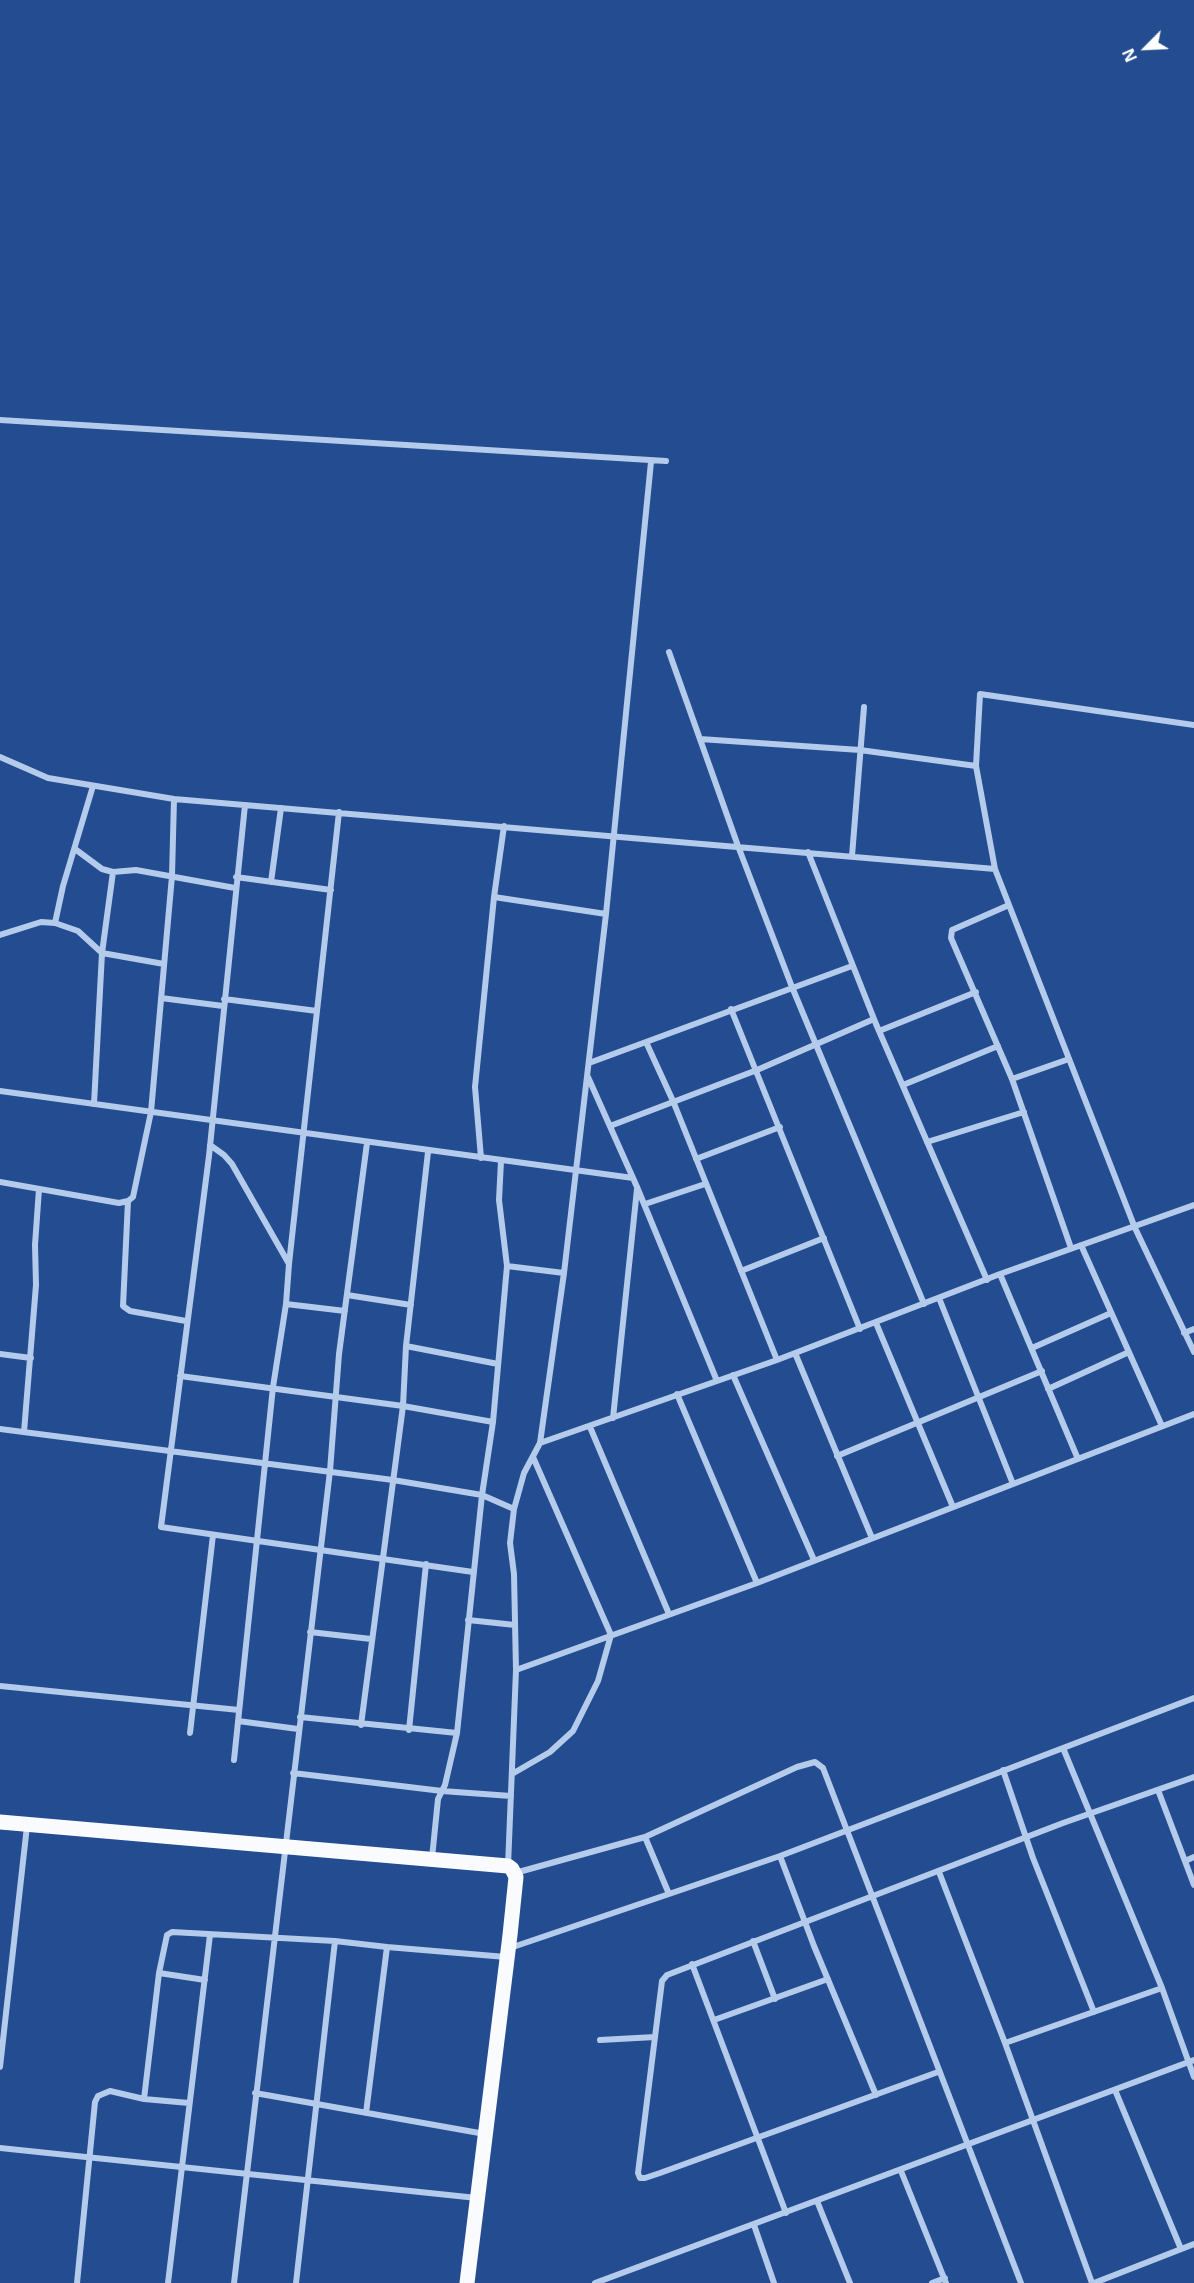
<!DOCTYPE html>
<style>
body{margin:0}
#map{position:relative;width:1194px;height:2283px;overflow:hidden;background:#234d90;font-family:"Open Sans",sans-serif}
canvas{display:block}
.north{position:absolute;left:1116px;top:18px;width:60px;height:60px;-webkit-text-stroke:4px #234d90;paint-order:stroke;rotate:246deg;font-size:16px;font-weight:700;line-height:24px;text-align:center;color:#fff}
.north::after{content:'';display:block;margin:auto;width:21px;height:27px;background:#fff;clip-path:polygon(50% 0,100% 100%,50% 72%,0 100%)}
</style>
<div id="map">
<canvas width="1194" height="2283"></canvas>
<div class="north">N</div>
</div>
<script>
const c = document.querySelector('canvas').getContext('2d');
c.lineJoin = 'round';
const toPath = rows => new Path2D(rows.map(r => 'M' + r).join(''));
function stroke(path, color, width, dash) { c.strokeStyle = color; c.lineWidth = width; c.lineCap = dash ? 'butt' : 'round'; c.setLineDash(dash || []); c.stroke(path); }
stroke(toPath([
 [0,420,666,461],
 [669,652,738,846,792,987,924,1304],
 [1194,725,980,694,976,766,995,869,1135,1228,1194,1352],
 [700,739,860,750,976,766],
 [0,757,48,778,174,799,995,869],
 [174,799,172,876,151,1112,133,1197,128,1201,123,1306,130,1311,186,1321],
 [245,805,209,1156,161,1527,473,1572],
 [75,849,102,869,113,872],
 [808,852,876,1024,987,1280],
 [852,856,864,707],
 [236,877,331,890],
 [271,882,281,808],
 [494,897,606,914],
 [1009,905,952,930,951,938,1012,1079,1071,1248],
 [55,923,63,886,93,786],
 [0,935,41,922,55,923,78,931,102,953,164,964],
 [161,998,223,1006],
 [224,999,317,1011],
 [731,1009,860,1329],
 [879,1031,976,992],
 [646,1042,673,1101,777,1360],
 [589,1063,852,966],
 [588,1077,637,1187,717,1381],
 [1012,1079,1069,1059],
 [903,1085,998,1046],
 [0,1091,633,1178],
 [94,1104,102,953,113,872,136,870,235,888],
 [610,1126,757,1070,874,1019],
 [927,1142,1024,1112],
 [210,1145,224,1155,232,1164,289,1264,286,1304],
 [481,1158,475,1087,494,897,504,826],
 [696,1159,780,1127],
 [0,1182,119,1203,128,1201],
 [645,1204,705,1184],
 [1081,1245,1162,1426],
 [289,1264,339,812],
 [507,1266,564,1273],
 [741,1271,824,1238],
 [1000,1274,1078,1459],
 [347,1295,411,1305],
 [939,1298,1013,1484],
 [876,1323,953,1507],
 [1184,1333,1194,1329],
 [406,1346,498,1364],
 [1032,1348,1111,1313],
 [795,1353,872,1538],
 [0,1354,31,1358],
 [733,1375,814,1560],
 [180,1376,403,1406,493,1422],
 [1048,1389,1129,1352],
 [677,1394,757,1583],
 [613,1418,637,1189],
 [590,1427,669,1614],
 [0,1429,393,1480,482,1495,514,1509],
 [24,1432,36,1285,35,1245,39,1189],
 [540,1443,777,1360,1000,1274,1194,1205],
 [837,1456,1042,1371],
 [468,1620,515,1625],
 [310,1632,371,1639],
 [516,1670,757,1583,1194,1414],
 [0,1686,239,1710],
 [300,1717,457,1733],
 [238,1721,298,1729],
 [361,1725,403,1406,406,1346,428,1152],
 [409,1730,426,1564],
 [190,1733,213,1535],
 [1063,1748,1162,1988,1194,2077],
 [234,1760,273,1387,286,1304,345,1311],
 [1003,1770,1033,1858,1094,2012],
 [293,1773,442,1791,511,1796],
 [512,1774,550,1752,573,1731,598,1681,611,1635,533,1457],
 [1158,1790,1194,1885],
 [645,1837,797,1767,815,1762,823,1768,1021,2283],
 [780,1856,814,1946,876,2095],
 [432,1858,438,1799,445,1785,457,1733,482,1495,493,1422,507,1266,499,1200,501,1161],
 [1185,1861,1194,1857],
 [508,1866,516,1670,514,1574,510,1543,514,1509,524,1473,540,1443,564,1273,606,914,651,462],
 [939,1872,1005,2043,1092,2283],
 [515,1873,645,1837,669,1894,780,1856,1194,1698],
 [753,1941,775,1999],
 [387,1947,506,1957],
 [510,1948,669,1894],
 [692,1964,786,2213],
 [159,1973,205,1980],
 [714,2020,828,1979],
 [600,2040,655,2037],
 [1005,2043,1162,1988],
 [0,2067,27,1826],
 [938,2072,660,2173,645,2178,640,2178,638,2173,662,1981,667,1975,1063,1823,1194,1777],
 [1115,2090,1181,2249],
 [255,2093,485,2134],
 [144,2099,159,1973,167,1935,172,1932,335,1941,387,1947,366,2113],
 [0,2148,477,2198],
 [901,2171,946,2283],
 [817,2201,850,2283],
 [754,2225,774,2283],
 [77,2283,95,2102,98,2096,110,2091,144,2099,189,2103],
 [168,2283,210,1935],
 [234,2283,330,1471,339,1354,367,1143],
 [296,2283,335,1941],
 [595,2283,1194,2060],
 [932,2283,945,2278],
 [1094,2283,1194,2244]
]), '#b4cbec', 6);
stroke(toPath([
 [0,1822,508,1866,512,1869,516,1877,510,1935,467,2283]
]), '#f9fbff', 15);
</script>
